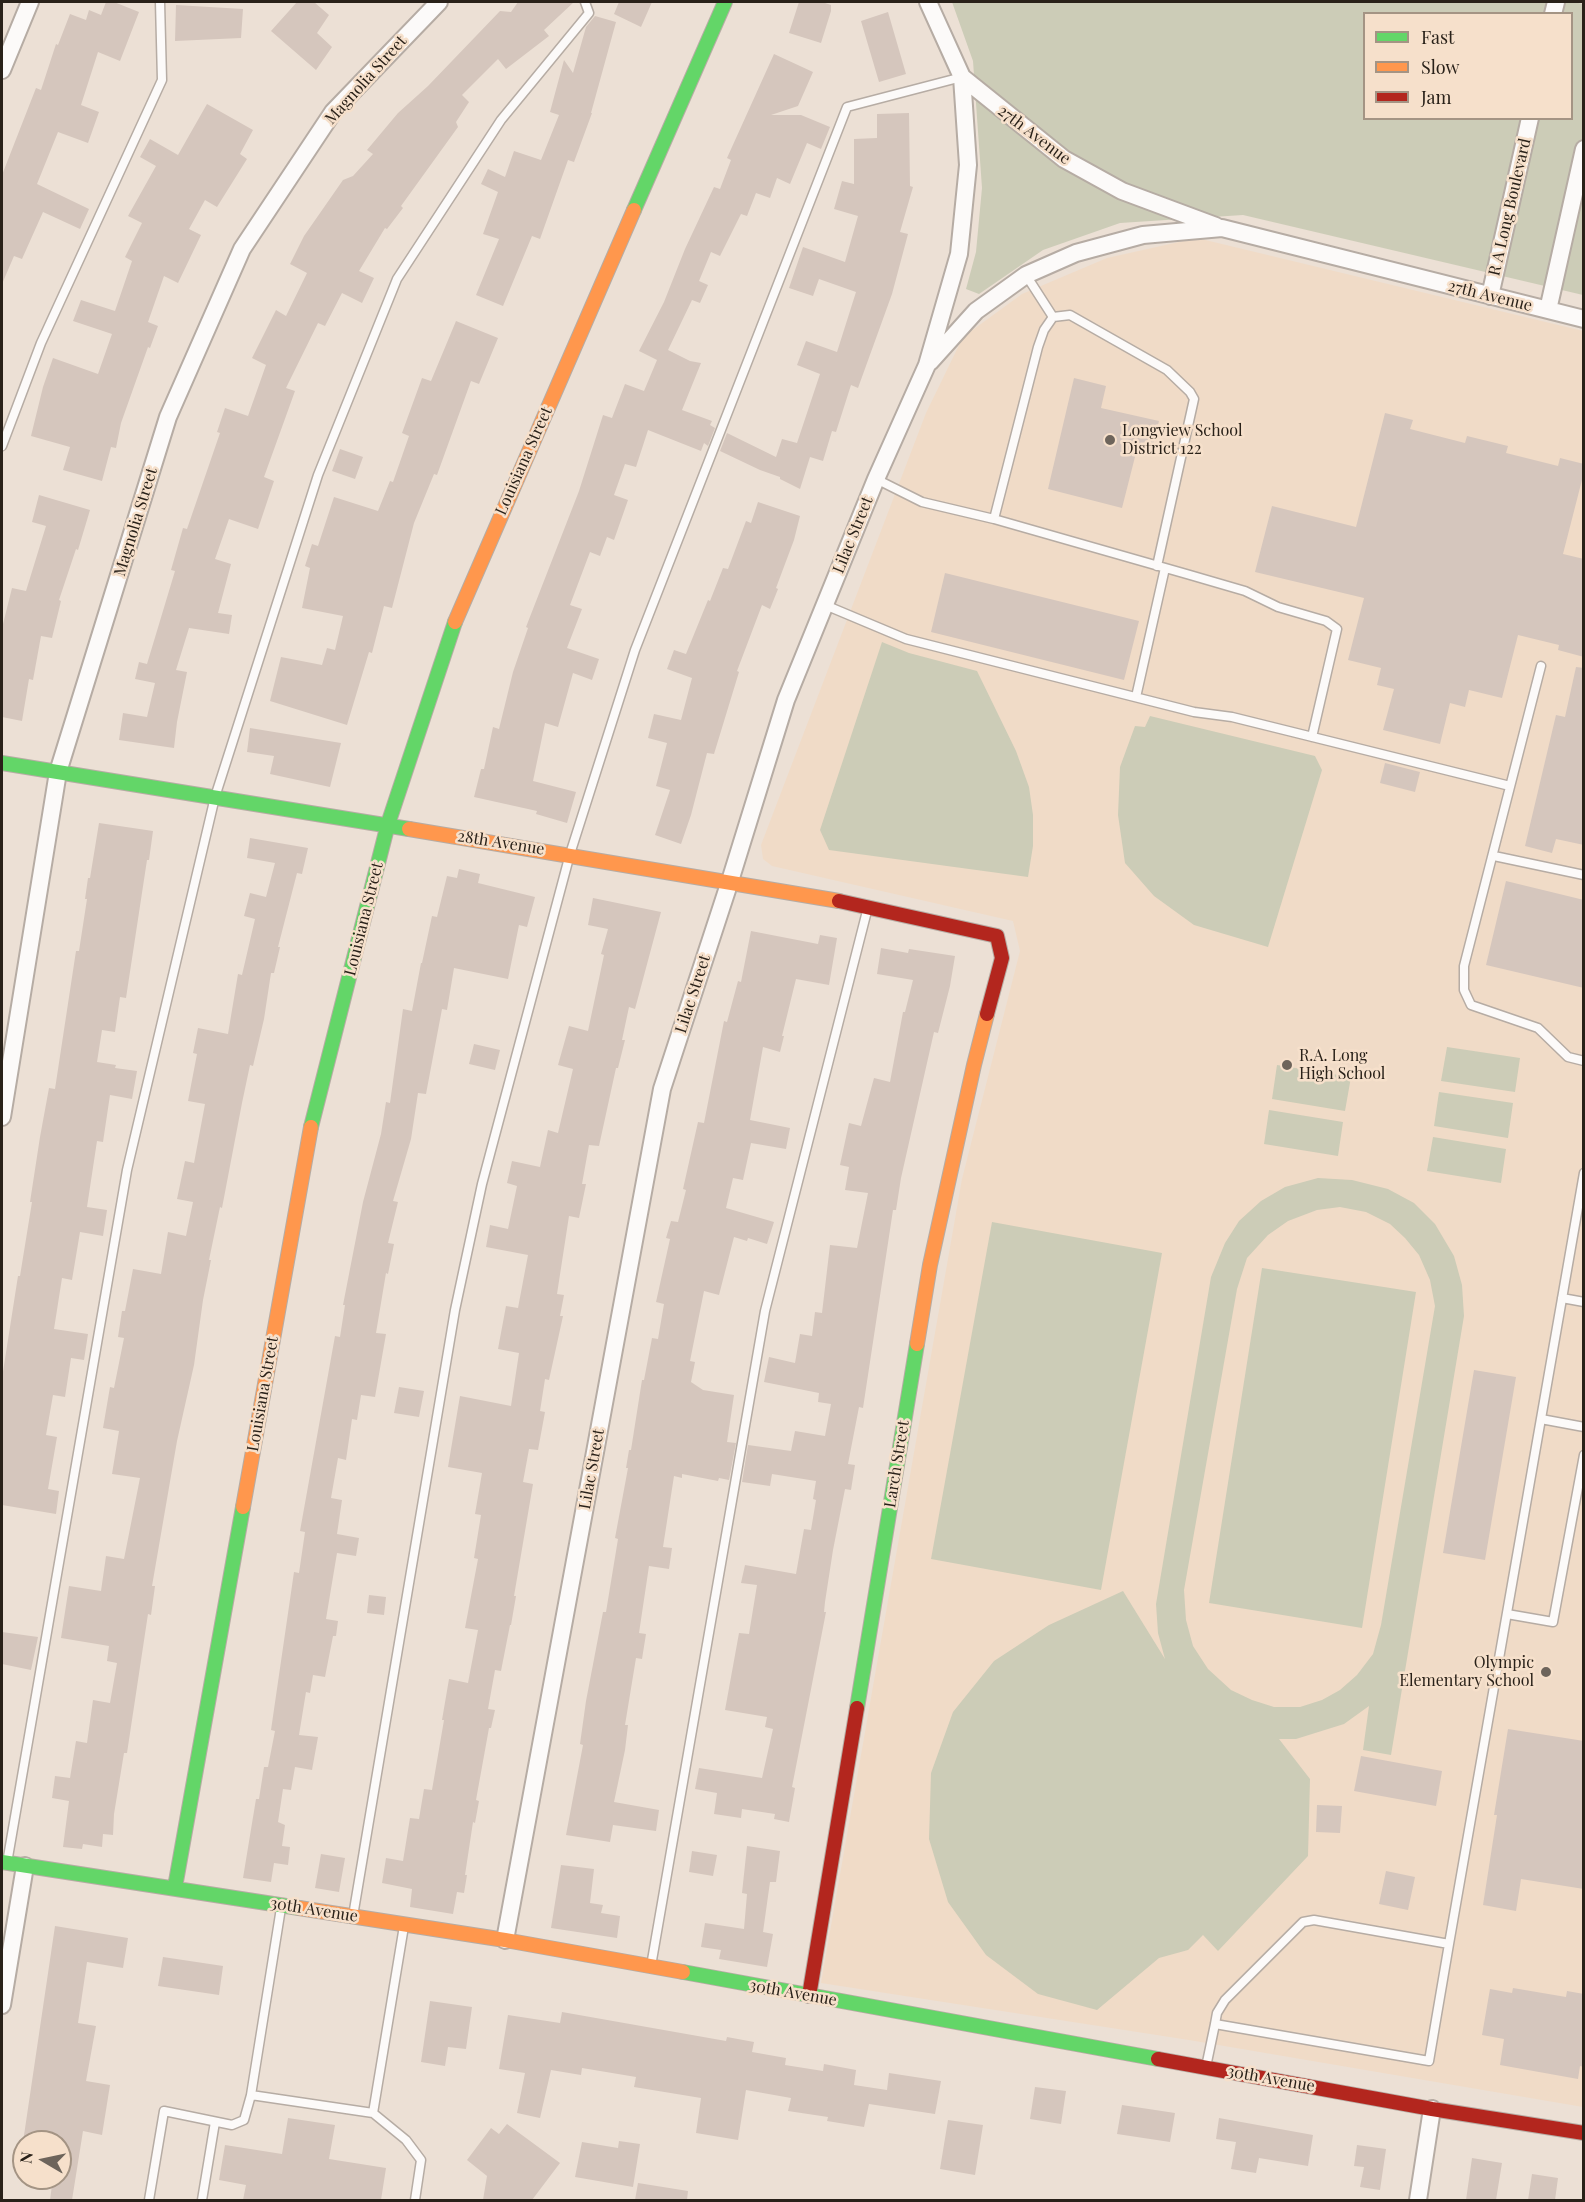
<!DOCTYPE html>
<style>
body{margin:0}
#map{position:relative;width:1585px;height:2202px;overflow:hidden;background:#ece0d5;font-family:"Playfair Display",serif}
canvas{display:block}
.frame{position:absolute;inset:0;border:3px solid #292119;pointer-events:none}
.legend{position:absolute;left:1363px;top:12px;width:210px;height:108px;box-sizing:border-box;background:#f6e0cb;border:2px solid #a49484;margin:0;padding:8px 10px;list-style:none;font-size:18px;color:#292119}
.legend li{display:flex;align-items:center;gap:12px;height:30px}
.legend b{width:30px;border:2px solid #a49484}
.north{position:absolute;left:12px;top:2130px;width:60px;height:60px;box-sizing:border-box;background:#f6e0cb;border:2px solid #a49484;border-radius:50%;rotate:279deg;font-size:16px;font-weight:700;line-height:24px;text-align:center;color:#292119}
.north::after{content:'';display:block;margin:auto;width:21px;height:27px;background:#6d645b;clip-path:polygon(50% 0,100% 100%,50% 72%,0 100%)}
</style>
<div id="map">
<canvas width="1585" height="2202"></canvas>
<div class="frame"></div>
<ul class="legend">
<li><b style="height:8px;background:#63d668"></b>Fast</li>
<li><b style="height:8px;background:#ff974d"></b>Slow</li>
<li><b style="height:8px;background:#b3261e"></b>Jam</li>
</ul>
<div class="north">N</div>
</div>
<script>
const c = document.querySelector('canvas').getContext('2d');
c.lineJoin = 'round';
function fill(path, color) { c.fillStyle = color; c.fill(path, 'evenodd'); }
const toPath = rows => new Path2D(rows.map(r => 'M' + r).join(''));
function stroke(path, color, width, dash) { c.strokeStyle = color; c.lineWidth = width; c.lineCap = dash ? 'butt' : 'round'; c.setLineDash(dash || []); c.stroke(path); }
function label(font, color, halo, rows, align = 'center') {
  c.font = font + ' "Playfair Display",serif'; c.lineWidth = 5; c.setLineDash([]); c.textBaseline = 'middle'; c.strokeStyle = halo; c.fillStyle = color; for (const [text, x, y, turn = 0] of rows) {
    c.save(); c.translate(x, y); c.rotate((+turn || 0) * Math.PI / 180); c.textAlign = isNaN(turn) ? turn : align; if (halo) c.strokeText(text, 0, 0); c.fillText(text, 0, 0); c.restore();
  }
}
fill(toPath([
 [1197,238,1583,331,1583,2107,1189,2040,821,1983,962,1179,1020,951,1013,921,772,866,763,859,761,845,926,413,963,337,1022,294,1107,258]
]), '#f0dbc7');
fill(toPath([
 [952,2,1574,2,1583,4,1583,295,1243,215,1120,223,1043,250,979,294,966,289,976,252,982,188,973,61],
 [1364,14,1572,14,1572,118,1364,118],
 [882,642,909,653,977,671,1016,751,1029,787,1033,815,1033,846,1028,877,829,850,820,830],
 [1150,716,1315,756,1322,770,1268,947,1194,925,1154,896,1125,863,1118,815,1120,767,1135,726,1145,727],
 [1447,1047,1520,1058,1515,1092,1441,1081],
 [1277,1065,1351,1077,1345,1111,1272,1099],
 [1439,1092,1513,1103,1508,1138,1434,1126],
 [1269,1110,1343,1122,1338,1156,1264,1144],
 [1433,1137,1506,1149,1501,1183,1427,1171],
 [1318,1178,1352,1180,1388,1189,1414,1203,1435,1224,1454,1256,1462,1285,1464,1316,1391,1755,1363,1750,1369,1706,1344,1724,1296,1739,1279,1739,1310,1779,1308,1856,1218,1951,1203,1935,1188,1950,1159,1958,1097,2010,1038,1994,986,1955,948,1902,929,1839,931,1773,953,1712,994,1661,1049,1625,1123,1591,1165,1659,1158,1633,1156,1604,1211,1277,1225,1243,1239,1221,1261,1201,1285,1187],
 [1340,1207,1366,1212,1390,1224,1405,1238,1419,1255,1430,1280,1435,1306,1381,1625,1373,1654,1357,1675,1340,1690,1322,1700,1300,1707,1274,1707,1252,1700,1231,1690,1208,1669,1193,1646,1186,1620,1184,1590,1237,1289,1247,1258,1268,1235,1288,1221,1317,1210],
 [992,1222,1162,1253,1101,1590,931,1559],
 [1262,1268,1416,1292,1362,1628,1209,1603]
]), '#ccccb7');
fill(toPath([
 [106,2,114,2,139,12,120,61,98,52,81,105,99,112,88,143,58,132,37,184,89,209,80,229,43,212,22,259,14,256,2,284,2,175,36,88,41,90,56,44,58,45,70,14,86,20,89,10,101,15],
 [297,2,314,2,329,15,317,33,332,47,316,70,271,31],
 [518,2,574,2,544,30,549,36,506,69,498,59,462,95,469,102,456,122,458,127,401,206,403,208,387,229,385,228,359,271,374,278,362,303,342,293,325,326,318,323,286,388,295,391,264,477,274,481,258,529,229,519,215,559,231,564,218,613,232,615,229,634,189,628,176,670,187,672,177,722,174,748,119,740,123,713,147,717,155,683,135,679,139,662,147,664,175,571,171,570,183,528,187,529,220,433,217,432,225,408,248,416,266,365,252,358,276,310,286,316,307,273,290,264,304,236,343,180,353,176,373,154,367,150,398,113,428,86,500,11,511,12],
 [619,2,652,2,641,27,614,14],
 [799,2,822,2,831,5,831,11,821,43,789,33],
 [176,5,243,9,241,38,175,41],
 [888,12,906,74,879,82,861,21],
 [595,16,616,22,591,113,592,113,574,162,568,160,540,239,532,236,503,306,476,295,499,239,483,234,498,192,481,184,488,169,505,177,514,151,541,160,559,115,550,112,564,60,573,73,586,27],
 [774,54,813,72,798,106,771,115,801,115,830,127,821,149,807,143,790,184,777,178,770,198,756,193,747,216,741,214,720,256,711,252,699,281,708,285,700,303,692,300,668,350,690,361,701,363,682,410,712,421,710,425,715,428,708,446,704,443,701,451,648,430,636,467,625,464,614,495,628,500,614,540,607,537,600,556,590,552,570,605,582,609,567,648,599,659,592,680,573,673,558,727,545,723,533,781,576,792,567,823,536,814,537,811,474,797,481,769,484,769,493,727,499,729,513,672,528,628,526,627,579,491,603,415,612,418,625,384,644,391,657,360,639,351,664,302,685,249,714,187,720,189,731,160,727,158],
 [207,104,253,130,240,154,247,159,217,207,205,200,189,229,201,235,178,283,164,276,148,322,158,326,150,348,148,347,121,423,116,448,111,447,102,481,63,470,70,447,31,436,43,387,53,358,98,374,112,334,73,321,81,300,115,311,132,261,125,257,142,223,128,216,156,166,140,157,150,139,178,155],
 [909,113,910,186,913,187,900,232,908,234,892,294,858,388,851,385,836,432,832,431,823,461,810,457,800,489,780,479,780,477,760,470,720,451,727,433,776,457,782,439,797,443,820,374,797,365,806,341,837,352,856,292,819,279,813,296,789,288,803,247,845,262,858,216,834,209,842,181,854,184,854,139,877,138,877,114],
 [456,321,498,338,479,384,471,381,437,475,434,474,414,523,392,608,384,606,372,653,369,652,347,725,270,701,281,657,322,665,327,648,335,650,343,616,302,608,310,568,305,566,312,544,318,546,334,497,378,511,390,481,393,482,409,436,402,433,422,378,431,381],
 [1074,378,1106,386,1101,408,1159,421,1151,453,1137,449,1122,508,1048,489],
 [1385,413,1413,420,1410,429,1465,443,1467,436,1508,446,1506,453,1558,466,1560,458,1584,464,1584,472,1563,554,1584,559,1584,657,1558,650,1559,645,1518,635,1502,698,1469,690,1465,707,1450,703,1440,744,1383,730,1394,689,1377,685,1381,668,1348,660,1364,598,1255,572,1272,506,1356,527],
 [340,449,363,457,355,479,332,471],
 [39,495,90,510,78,550,76,549,59,600,61,601,52,638,41,636,33,680,29,679,22,721,2,717,2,628,12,588,26,591,46,526,32,522],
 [758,502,800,516,794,540,776,588,778,589,770,609,762,605,737,671,739,672,714,754,707,753,691,815,681,844,655,835,670,790,656,786,667,743,648,738,654,714,681,720,692,678,667,669,674,650,686,654,708,600,710,601,723,568,728,569,746,521,751,523],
 [945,573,1139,621,1124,680,931,632],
 [1576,667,1584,668,1584,845,1556,839,1552,853,1525,846,1556,715,1565,717],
 [250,728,341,743,330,787,270,774,274,756,247,752],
 [1385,763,1420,772,1415,792,1380,783],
 [99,823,153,831,149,860,147,860,126,998,120,997,115,1032,102,1030,97,1062,116,1065,115,1068,137,1071,132,1099,110,1095,103,1142,97,1141,87,1207,107,1210,103,1236,80,1232,72,1280,62,1278,54,1329,88,1334,84,1360,71,1358,65,1397,53,1395,46,1435,57,1437,48,1489,59,1491,56,1514,2,1505,2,1378,18,1276,20,1276,32,1202,30,1202,40,1137,49,1088,55,1089,76,951,79,951,87,899,85,899,88,878,90,878],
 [250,838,308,848,302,874,297,873,278,947,280,947,274,973,271,973,264,1019,253,1066,250,1065,242,1103,222,1208,220,1207,209,1260,211,1260,203,1300,194,1365,177,1441,152,1586,155,1586,151,1615,148,1614,127,1753,124,1753,114,1814,113,1835,103,1834,102,1847,83,1844,82,1849,63,1847,69,1801,52,1798,55,1776,70,1778,76,1741,87,1743,93,1700,110,1703,117,1663,107,1661,109,1646,61,1638,69,1586,101,1591,106,1556,124,1559,140,1478,112,1474,119,1431,103,1428,110,1387,114,1388,124,1338,118,1337,122,1311,125,1311,133,1269,161,1274,168,1232,186,1236,193,1202,177,1199,185,1161,194,1163,205,1104,188,1101,197,1054,193,1053,198,1028,228,1034,238,974,242,975,255,919,244,916,250,893,266,897,275,863,247,858],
 [459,869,480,874,478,883,535,897,527,927,519,925,508,979,454,968,447,1010,442,1009,426,1094,418,1093,411,1139,393,1201,398,1202,388,1243,394,1244,388,1274,386,1273,376,1333,386,1334,375,1397,361,1395,357,1420,352,1419,346,1460,338,1458,331,1498,342,1500,337,1534,359,1538,356,1556,337,1553,326,1619,338,1621,336,1636,333,1636,325,1677,313,1675,310,1693,306,1692,299,1735,318,1737,312,1770,295,1767,291,1790,283,1789,278,1822,285,1825,282,1846,290,1847,288,1865,274,1863,271,1882,243,1878,256,1799,259,1799,264,1767,268,1767,275,1731,271,1730,294,1572,299,1573,305,1532,300,1531,335,1336,340,1337,345,1305,343,1305,363,1202,381,1134,386,1102,390,1103,403,1009,412,1011,421,963,422,963,432,916,437,917,447,876,457,878],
 [1506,881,1584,900,1584,988,1486,965],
 [593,898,661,912,635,1009,629,1007,622,1040,625,1040,618,1068,616,1068,599,1146,589,1145,582,1184,586,1184,579,1218,569,1216,557,1294,564,1295,560,1316,563,1316,549,1380,545,1379,540,1411,545,1412,538,1450,529,1449,523,1482,533,1484,514,1596,516,1596,511,1625,510,1625,501,1671,495,1670,488,1709,495,1710,491,1728,489,1728,476,1800,479,1801,475,1823,473,1822,465,1875,467,1875,464,1893,457,1892,453,1914,410,1907,412,1889,382,1883,386,1858,403,1861,410,1818,419,1819,424,1789,432,1790,444,1720,442,1720,449,1679,468,1683,478,1630,465,1628,478,1559,474,1558,481,1515,475,1514,482,1473,448,1467,460,1396,511,1406,519,1353,498,1349,506,1306,518,1308,528,1255,486,1247,490,1225,508,1229,517,1186,507,1183,512,1161,540,1167,548,1130,558,1133,573,1069,558,1065,569,1026,588,1031,604,955,601,954,608,929,588,925],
 [751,931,818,944,820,935,837,938,829,985,796,979,782,1036,784,1036,780,1052,763,1047,750,1120,790,1128,786,1149,751,1143,743,1180,733,1178,726,1208,774,1222,767,1244,748,1238,747,1241,734,1237,719,1295,704,1291,690,1361,695,1362,691,1382,703,1390,734,1395,727,1442,736,1443,729,1480,719,1478,718,1481,682,1474,682,1478,674,1476,663,1547,672,1548,669,1569,649,1566,639,1633,646,1634,642,1659,636,1658,625,1725,628,1725,625,1750,614,1802,659,1810,656,1831,613,1825,610,1842,566,1835,583,1745,580,1744,586,1701,603,1612,606,1612,618,1539,615,1538,628,1468,626,1468,629,1450,631,1450,642,1380,644,1380,652,1338,658,1339,664,1304,656,1302,670,1239,666,1238,671,1221,678,1222,686,1190,683,1189,698,1122,704,1123,724,1021,727,1022,738,981,741,982],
 [881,948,908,953,909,949,955,956,950,986,938,1033,934,1032,901,1178,896,1210,893,1210,863,1408,859,1407,848,1464,855,1465,851,1490,845,1489,833,1550,825,1602,824,1612,826,1612,792,1787,795,1788,789,1822,774,1819,775,1814,742,1809,741,1818,714,1814,717,1793,695,1789,699,1768,762,1778,773,1729,765,1727,767,1717,725,1710,739,1633,749,1634,757,1585,741,1583,745,1565,796,1574,804,1529,811,1530,816,1500,813,1499,816,1481,772,1474,770,1486,742,1482,748,1445,791,1451,795,1431,825,1436,831,1404,818,1402,819,1393,764,1382,769,1357,795,1363,800,1334,812,1336,815,1312,822,1313,830,1245,857,1248,868,1193,845,1190,849,1167,840,1165,849,1123,861,1126,874,1078,890,1082,903,1012,905,1012,913,980,877,974],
 [474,1044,500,1050,495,1070,469,1064],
 [1474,1370,1516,1377,1485,1560,1443,1553],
 [399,1387,424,1391,419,1417,394,1413],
 [369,1595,386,1597,384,1615,367,1613],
 [2,1632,38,1637,31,1670,2,1664],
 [1508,1729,1584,1741,1584,1889,1521,1879,1516,1911,1483,1905,1497,1815,1494,1815],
 [1361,1756,1442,1771,1436,1806,1354,1791],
 [1317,1805,1342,1806,1340,1833,1316,1832],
 [747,1846,780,1851,776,1882,770,1882,763,1932,773,1934,767,1967,719,1959,721,1950,701,1947,705,1923,744,1929,747,1894,742,1893],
 [692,1851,717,1855,713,1876,689,1872],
 [321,1854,345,1858,339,1892,315,1888],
 [561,1865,594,1869,590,1903,603,1905,601,1913,620,1916,617,1938,551,1928],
 [1386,1871,1415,1877,1408,1910,1379,1904],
 [55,1926,128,1938,123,1968,87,1962,78,2023,96,2026,86,2081,110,2085,102,2135,83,2131,72,2200,50,2200,53,2178,60,2178,60,2142,23,2142],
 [163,1957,223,1966,219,1995,158,1986],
 [1513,1988,1566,1997,1567,1991,1584,1994,1584,2067,1580,2066,1578,2079,1500,2065,1504,2039,1482,2035,1490,1989,1512,1993],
 [430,2001,472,2007,466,2049,448,2047,445,2066,421,2062],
 [562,2012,726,2041,727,2037,754,2042,752,2052,786,2058,785,2065,823,2071,824,2064,856,2070,854,2085,887,2090,889,2073,941,2081,935,2114,869,2104,864,2127,827,2121,828,2117,788,2111,791,2098,746,2090,738,2140,696,2133,701,2098,634,2087,636,2077,582,2068,581,2075,551,2070,540,2118,517,2113,525,2073,499,2069,508,2015,560,2023],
 [1035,2087,1066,2091,1061,2124,1030,2119],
 [1122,2105,1175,2113,1170,2142,1117,2134],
 [288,2118,335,2125,329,2159,386,2168,381,2200,243,2200,246,2185,219,2180,225,2145,282,2154],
 [1219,2118,1313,2135,1308,2166,1259,2158,1256,2173,1231,2169,1236,2142,1216,2139],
 [948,2120,983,2125,975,2175,940,2169],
 [507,2124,560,2163,532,2200,483,2200,487,2176,467,2160,491,2128,499,2134],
 [619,2141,640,2144,633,2187,575,2177,582,2142,618,2148],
 [1357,2145,1386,2149,1380,2190,1360,2187,1364,2167,1354,2166],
 [1472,2158,1502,2163,1496,2200,1466,2200],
 [1532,2174,1558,2178,1555,2200,1528,2200],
 [638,2183,688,2191,687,2200,635,2200]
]), '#d5c6bd');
const lane = toPath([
 [1026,275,1053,317],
 [2,446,41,343,162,80,160,2],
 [876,479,922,502,994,519,1190,575,1245,591,1278,607,1326,621,1337,629,1312,737],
 [994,519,1038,347,1044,330,1053,317,1070,315,1167,370,1190,392,1194,399,1157,566],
 [825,605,906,639,1194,712,1232,717,1510,786],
 [1541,666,1464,966,1464,990,1471,1005,1538,1028,1568,1057,1584,1061],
 [1136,697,1165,568],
 [1494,856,1584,875],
 [1562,1298,1584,1302],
 [1541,1419,1584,1427],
 [1507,1614,1553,1622,1584,1455],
 [7,1863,127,1170,215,797,318,475,397,279,501,120,589,13,585,2],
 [281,1908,251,2095,373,2113,404,1926],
 [353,1916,455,1310,482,1184,570,854,635,650,847,107,962,77],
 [1449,1944,1584,1173],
 [651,1966,765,1311,868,907],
 [1206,2067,1215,2024,1217,2013,1225,2000,1303,1922,1314,1920,1449,1944,1429,2061,1215,2024],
 [373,2113,406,2140,421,2160,415,2200],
 [149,2200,164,2111,232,2125,244,2120,251,2095],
 [202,2200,215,2122]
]);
const street = toPath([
 [928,2,962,77,1064,159,1122,191,1216,226],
 [1553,14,1556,2],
 [2,70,30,2],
 [1490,296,1530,118],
 [1548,310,1584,149],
 [930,362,976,311,1026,275,1076,253,1143,235,1222,228,1584,319],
 [2,1117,58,772,168,417,242,249,333,112,439,2],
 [505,1940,662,1089,730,881,786,700,876,479,927,365,959,254,968,165,962,77],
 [2,2005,25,1866],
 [1418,2200,1432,2109]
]);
const fast = toPath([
 [634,210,725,2],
 [2,763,409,829],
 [311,1127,388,824,455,622],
 [857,1708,917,1344],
 [2,1862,299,1908],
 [175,1887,243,1507],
 [683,1972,1158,2059]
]);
const slow = toPath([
 [455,622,634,210],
 [409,829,839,901],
 [917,1344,930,1265,974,1065,987,1014],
 [243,1507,311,1127],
 [299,1908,505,1940,683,1972]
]);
const jam = toPath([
 [839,901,997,936,1002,958,987,1014],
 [809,1996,857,1708],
 [1158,2059,1432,2109,1584,2133]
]);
stroke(lane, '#b6aca4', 11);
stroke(street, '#b6aca4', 20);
stroke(fast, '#b6aca4', 16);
stroke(slow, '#b6aca4', 16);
stroke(jam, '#b6aca4', 16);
stroke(lane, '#fcfaf9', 8);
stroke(street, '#fcfaf9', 16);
stroke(fast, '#63d668', 14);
stroke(slow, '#ff974d', 14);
stroke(jam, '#b3261e', 14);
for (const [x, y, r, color] of [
 [1110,440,6,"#6d645b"],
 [1287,1065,6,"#6d645b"],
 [1546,1672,6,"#6d645b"]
]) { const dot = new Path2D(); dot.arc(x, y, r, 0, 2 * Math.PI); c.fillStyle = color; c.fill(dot); stroke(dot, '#f6e0cb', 2); }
label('16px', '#292119', '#f6e0cb', [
 ["Magnolia Street",366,80,-48],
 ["27th Avenue",1034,135,37],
 ["R A Long Boulevard",1510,207,-77],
 ["27th Avenue",1490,296,14],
 ["Louisiana Street",524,461,-66],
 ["Magnolia Street",136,522,-73],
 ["Lilac Street",853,535,-68],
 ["28th Avenue",501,843,9],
 ["Louisiana Street",364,919,-76],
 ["Lilac Street",693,994,-72],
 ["Louisiana Street",263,1394,-80],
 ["Larch Street",897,1464,-81],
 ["Lilac Street",592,1469,-80],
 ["30th Avenue",314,1910,9],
 ["30th Avenue",793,1993,10],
 ["30th Avenue",1271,2079,10]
]);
label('16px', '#292119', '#f6e0cb', [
 ["Longview School",1122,431],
 ["District 122",1122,449],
 ["R.A. Long",1299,1056],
 ["High School",1299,1074],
 ["Olympic",1534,1663,"right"],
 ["Elementary School",1534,1681,"right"]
], 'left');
</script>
